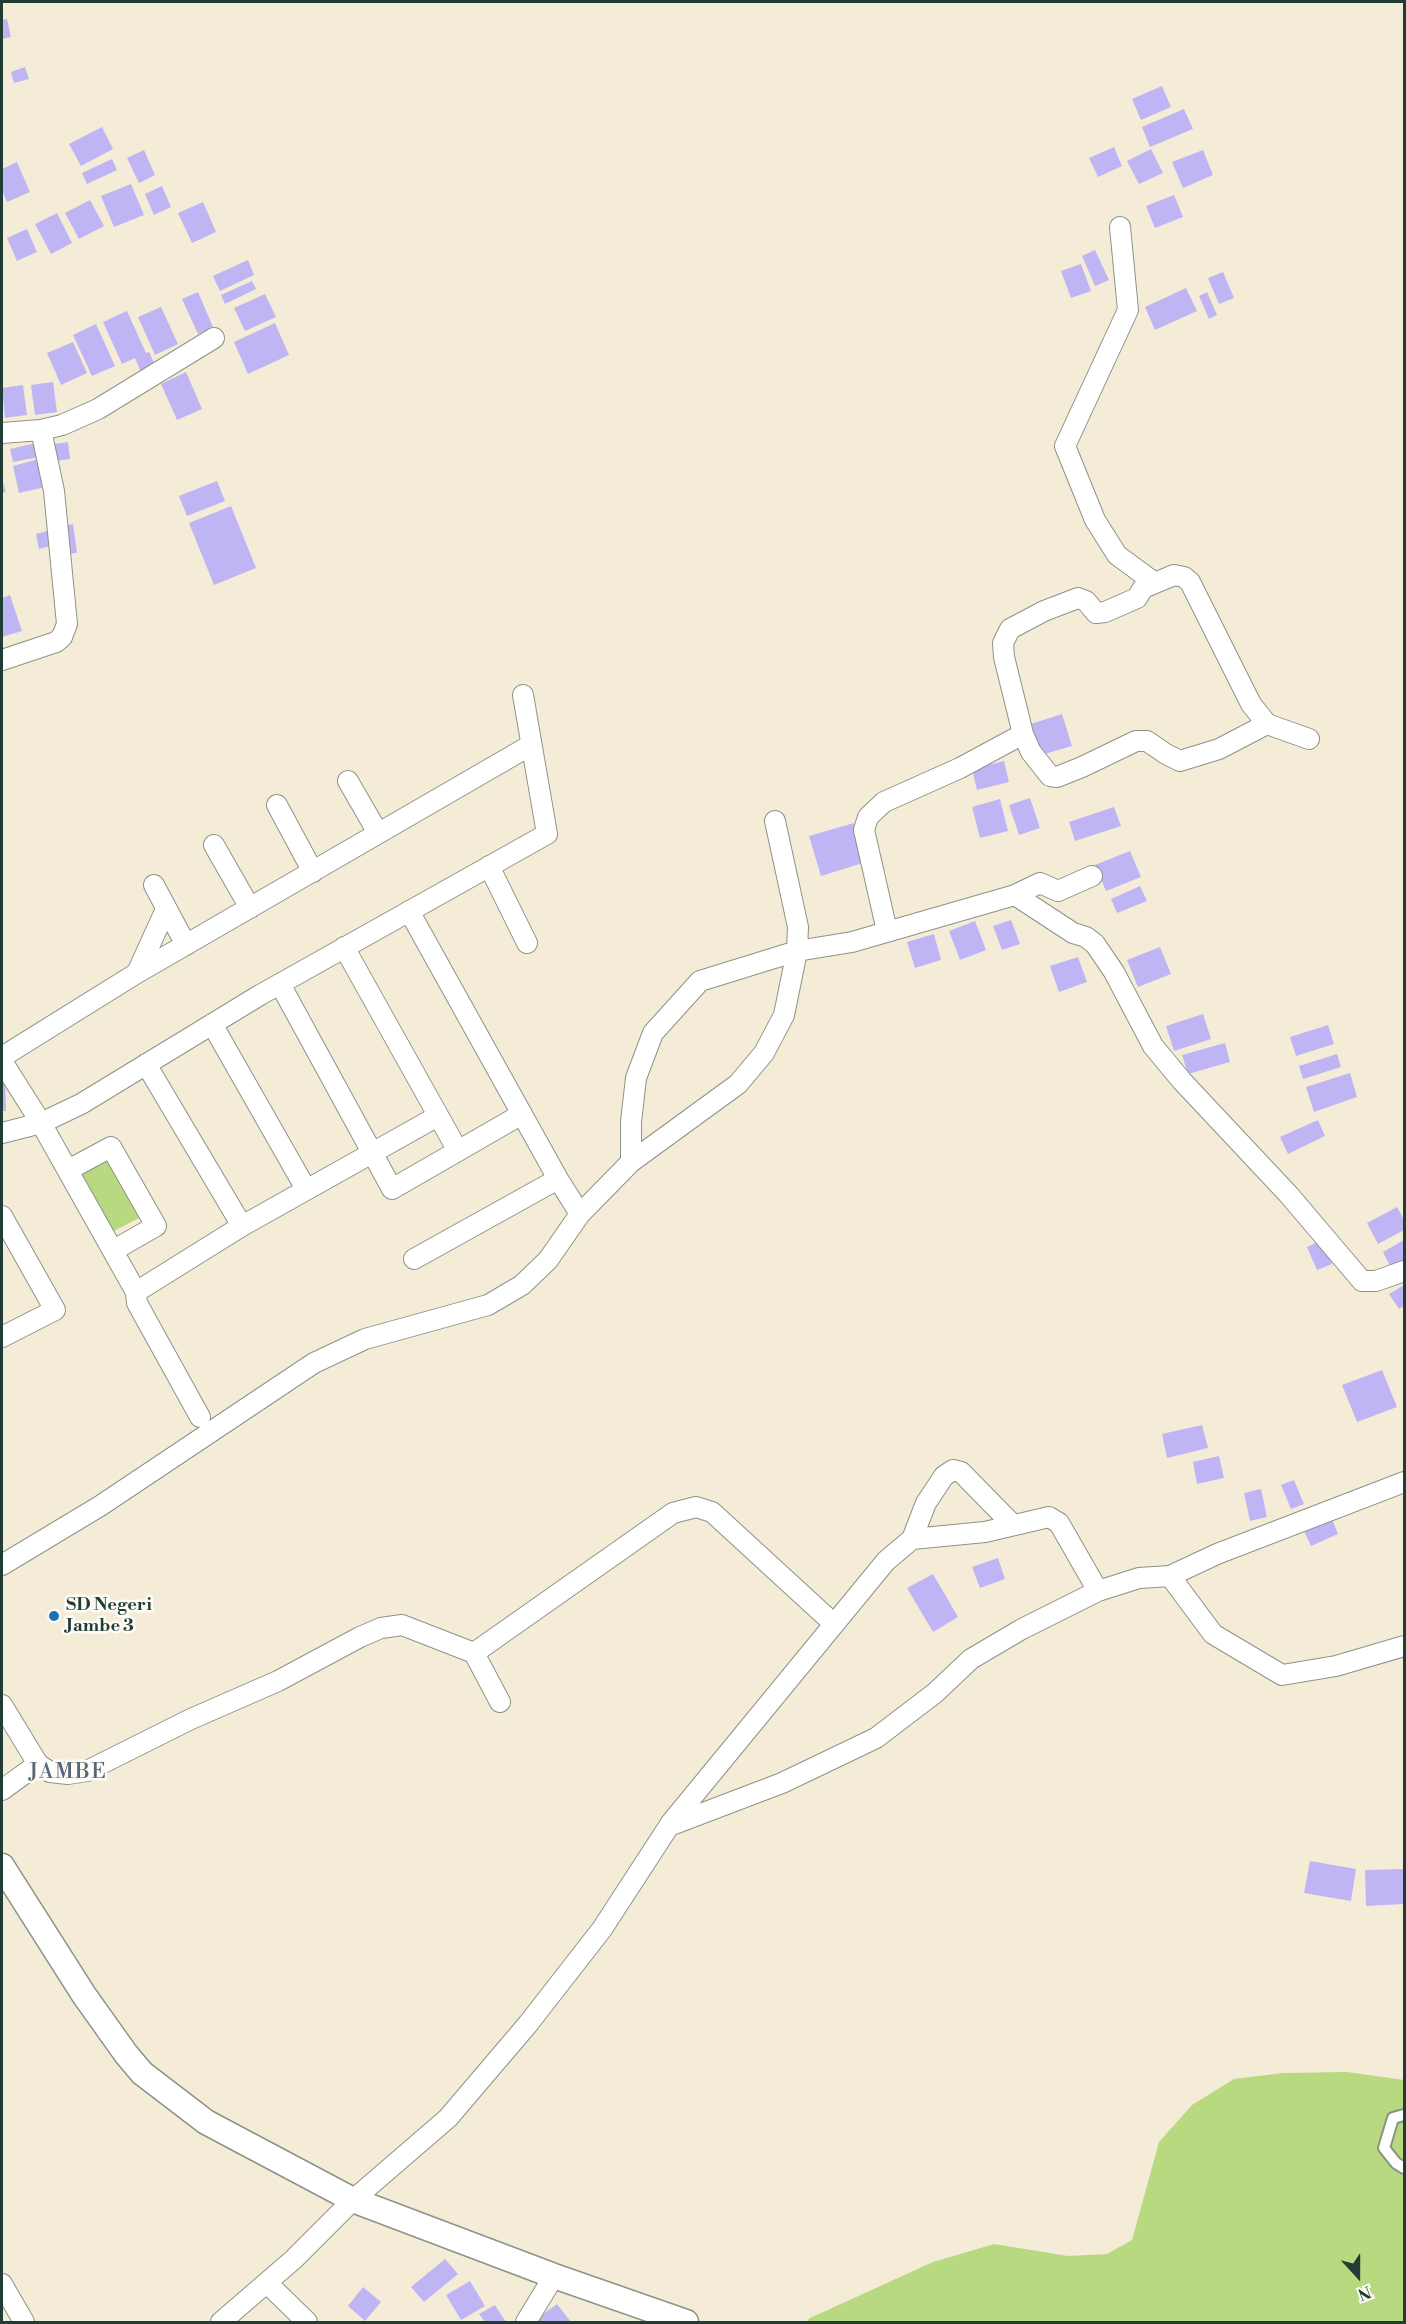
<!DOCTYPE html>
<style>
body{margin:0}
#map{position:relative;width:1406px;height:2324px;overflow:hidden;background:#f5ecd8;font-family:"Libre Bodoni",serif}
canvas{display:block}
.frame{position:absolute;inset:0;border:3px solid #1f3d34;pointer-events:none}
.north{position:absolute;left:1328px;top:2246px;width:60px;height:60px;-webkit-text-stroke:4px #fdfcf7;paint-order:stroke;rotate:159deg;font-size:16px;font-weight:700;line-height:24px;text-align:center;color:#1f3d34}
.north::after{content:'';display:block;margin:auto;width:21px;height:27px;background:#1f3d34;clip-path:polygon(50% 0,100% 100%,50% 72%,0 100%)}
</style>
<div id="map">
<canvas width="1406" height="2324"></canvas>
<div class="frame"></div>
<div class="north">N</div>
</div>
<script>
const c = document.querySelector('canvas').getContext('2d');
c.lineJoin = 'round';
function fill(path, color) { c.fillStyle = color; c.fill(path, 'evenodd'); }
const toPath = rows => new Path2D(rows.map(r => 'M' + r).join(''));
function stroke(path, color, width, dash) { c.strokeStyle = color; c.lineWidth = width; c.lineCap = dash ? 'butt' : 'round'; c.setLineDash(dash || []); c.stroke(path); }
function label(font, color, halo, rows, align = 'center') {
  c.font = font + ' "Libre Bodoni",serif'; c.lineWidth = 5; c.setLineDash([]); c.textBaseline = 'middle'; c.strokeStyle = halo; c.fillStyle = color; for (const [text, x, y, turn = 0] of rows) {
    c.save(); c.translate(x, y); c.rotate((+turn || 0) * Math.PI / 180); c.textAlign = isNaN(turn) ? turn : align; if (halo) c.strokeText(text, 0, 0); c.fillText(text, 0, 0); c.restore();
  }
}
fill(toPath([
 [112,1158,143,1216,110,1233,79,1176],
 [1347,2072,1404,2080,1404,2322,806,2322,810,2318,933,2262,994,2244,1068,2256,1107,2254,1132,2240,1159,2142,1192,2105,1234,2079,1283,2073]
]), '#b8d980');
fill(toPath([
 [7,19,11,37,2,39,2,20],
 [25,67,29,79,14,83,11,72],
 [1162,86,1171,107,1141,120,1132,99],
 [1184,109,1193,129,1150,147,1142,127],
 [102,127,113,149,81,166,69,144],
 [1114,147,1122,166,1098,177,1089,158],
 [1151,149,1163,173,1139,184,1127,161],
 [144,150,155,175,139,183,127,158],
 [1203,150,1213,175,1183,188,1172,162],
 [112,159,117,170,87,184,82,173],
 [17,162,30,192,7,202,2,190,2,169],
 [131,184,144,215,114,227,101,196],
 [162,186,171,207,154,215,145,194],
 [1174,195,1183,217,1155,228,1146,206],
 [90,200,104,226,79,239,65,213],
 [203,202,216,232,192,243,178,213],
 [57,213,72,243,51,254,35,224],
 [27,229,37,252,17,261,7,238],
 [1095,250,1109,280,1095,286,1082,256],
 [248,260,254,275,220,291,213,276],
 [1081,264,1091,291,1071,298,1061,271],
 [1223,272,1234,298,1219,304,1208,278],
 [252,281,256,289,225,304,221,295],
 [1186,288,1197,311,1155,330,1145,307],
 [198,292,213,327,198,334,182,299],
 [1207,292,1217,315,1209,319,1199,296],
 [265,294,276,317,245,331,234,308],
 [161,307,178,344,155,355,138,317],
 [127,311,146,353,149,352,157,369,142,375,135,358,122,364,103,322],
 [275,323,289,355,248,374,234,342],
 [96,324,115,366,92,376,73,335],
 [73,342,87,373,61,385,47,353],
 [186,372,202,409,177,420,161,384],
 [53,382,57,412,35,415,31,385],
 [23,385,27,415,5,418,2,388],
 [68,442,70,459,56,461,54,444],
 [36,443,39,457,13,462,10,449],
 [39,459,45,487,19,493,13,466],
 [2,479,6,492,2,493],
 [217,481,225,501,187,516,179,496],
 [231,506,256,568,214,585,189,523],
 [73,524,77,553,64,554,60,527],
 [47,531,50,546,39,549,36,534],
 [10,595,22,631,2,637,2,598],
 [1062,714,1072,746,1041,755,1031,724],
 [1004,761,1009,782,977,790,972,769],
 [1030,798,1040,828,1019,835,1009,805],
 [1000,799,1008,831,980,838,972,807],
 [1114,807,1121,826,1075,841,1069,822],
 [854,823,866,862,821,876,809,836],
 [1130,851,1141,877,1106,891,1095,865],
 [1140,886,1147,901,1117,913,1111,899],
 [1011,920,1020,944,1002,950,993,926],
 [975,921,986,950,960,960,949,931],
 [934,934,941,960,915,968,907,942],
 [1160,947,1171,974,1138,987,1127,960],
 [1078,957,1087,982,1059,992,1050,966],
 [1203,1014,1211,1039,1174,1051,1166,1026],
 [1328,1025,1334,1044,1296,1056,1290,1037],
 [1225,1043,1230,1062,1188,1074,1182,1055],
 [1337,1054,1341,1067,1303,1079,1299,1066],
 [1350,1073,1357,1097,1314,1112,1306,1087],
 [2,1081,5,1081,6,1111,2,1111],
 [1318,1120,1325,1136,1288,1154,1280,1137],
 [1397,1207,1404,1220,1404,1230,1378,1244,1367,1223],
 [1322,1240,1332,1264,1317,1270,1307,1247],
 [1404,1240,1404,1263,1392,1270,1383,1252],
 [1404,1285,1404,1306,1399,1309,1389,1294],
 [1382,1370,1397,1407,1357,1422,1342,1385],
 [1202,1425,1208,1448,1167,1458,1162,1434],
 [1219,1456,1224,1478,1197,1484,1193,1462],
 [1294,1480,1304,1504,1291,1509,1281,1485],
 [1261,1489,1267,1517,1250,1521,1244,1493],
 [1332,1519,1338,1534,1311,1546,1304,1531],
 [998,1558,1005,1579,980,1588,972,1567],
 [933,1574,958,1617,933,1632,907,1588],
 [1310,1861,1356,1869,1351,1901,1304,1893],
 [1404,1869,1404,1904,1366,1906,1365,1870],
 [445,2259,458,2274,424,2302,411,2287],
 [470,2281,485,2306,461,2320,446,2295],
 [363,2287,381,2302,365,2321,348,2306],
 [557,2304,571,2322,532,2322],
 [495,2305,506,2322,485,2322,479,2314]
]), '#bfb5f4');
const service = toPath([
 [1404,2115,1393,2118,1384,2148,1396,2163,1404,2168]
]);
const minor = toPath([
 [1120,227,1128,310,1065,446,1095,520,1117,555,1155,583],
 [2,433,41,430,62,425,98,409,214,338],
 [2,660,56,642,62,637,67,624,54,491,41,430],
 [1267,724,1219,749,1180,761,1166,754,1147,741,1136,741,1082,767,1057,777,1050,776,1031,752,1023,734,1004,657,1003,643,1010,629,1044,611,1078,598,1086,601,1096,613,1105,612,1137,598,1143,588,1155,583,1174,575,1184,577,1190,582,1251,704,1267,724,1309,739],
 [348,781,378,833],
 [277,805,313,872],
 [214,845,250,908],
 [489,866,527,943],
 [154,885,186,945],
 [1015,895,1073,933,1086,937,1095,944,1114,972,1153,1046,1182,1081,1289,1195,1362,1281,1376,1281,1404,1271],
 [409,911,558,1179,580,1214],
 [887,931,864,830,868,817,884,802,960,768,1023,734],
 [344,947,458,1151],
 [137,973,166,909],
 [280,984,392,1189,522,1114],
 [212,1024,306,1189],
 [2,1057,137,973,531,745],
 [2,1061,41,1123,136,1292,242,1226,438,1116],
 [146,1064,242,1226],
 [2,1133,41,1123,81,1104,260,995,547,834,523,695],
 [631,1162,738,1084,764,1053,784,1015,797,951,798,927,775,821],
 [68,1170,111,1147,156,1226,114,1250],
 [2,1216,55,1310,2,1337],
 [414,1259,558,1179],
 [136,1292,137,1303,200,1417],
 [912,1539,926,1503,944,1476,953,1470,961,1472,1013,1525],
 [2,1565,100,1506,314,1363,365,1339,488,1305,522,1285,548,1260,580,1214,631,1162,631,1122,636,1078,653,1033,700,981,797,951,852,942,1015,895,1040,883,1058,891,1092,876],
 [1170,1576,1213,1634,1282,1675,1336,1666,1404,1646],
 [474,1653,673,1513,696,1507,712,1512,834,1624],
 [2,1705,38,1764],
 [2,1790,38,1764,50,1772,68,1774,87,1771,191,1719,278,1681,360,1637,381,1628,402,1625,474,1653,500,1702],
 [670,1824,886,1561,912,1539,985,1532,1049,1517,1059,1523,1098,1591],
 [267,2283,307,2322],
 [2,2284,24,2322],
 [221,2322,294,2259,353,2200,448,2118,528,2024,602,1929,669,1826,782,1783,876,1738,935,1693,971,1659,1022,1629,1098,1591,1139,1578,1170,1576,1217,1554,1404,1482],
 [526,2322,554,2276]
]);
const tertiary = toPath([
 [2,1866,84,1995,126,2054,142,2073,206,2122,353,2200,554,2276,686,2322]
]);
stroke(service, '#8a9486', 14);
stroke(minor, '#8a9486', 22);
stroke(tertiary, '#8a9486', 27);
stroke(service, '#fff', 10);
stroke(minor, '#fff', 20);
stroke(tertiary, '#fff', 24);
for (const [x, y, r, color] of [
 [54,1616,6,"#1f6fb2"]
]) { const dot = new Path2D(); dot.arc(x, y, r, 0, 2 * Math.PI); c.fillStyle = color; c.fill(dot); stroke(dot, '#fdfcf7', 2); }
label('bold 18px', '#1f3d34', '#fdfcf7', [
 ["SD Negeri",66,1606],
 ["Jambe 3",66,1627]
], 'left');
c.letterSpacing = '1.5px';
label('21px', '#576777', '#fdfcf7', [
 ["JAMBE",68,1773]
]);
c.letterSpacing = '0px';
</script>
